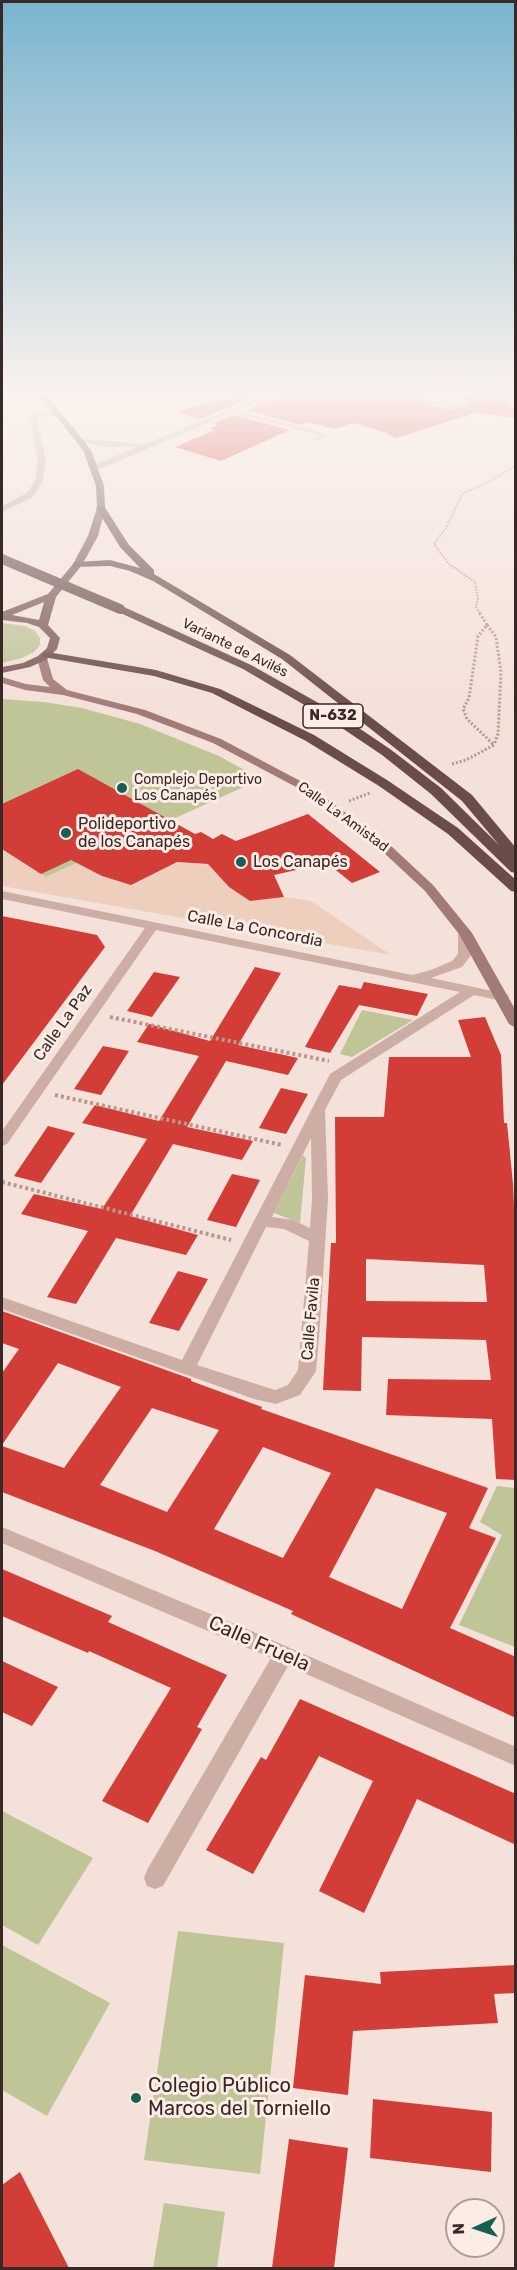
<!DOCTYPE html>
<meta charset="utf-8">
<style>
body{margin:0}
#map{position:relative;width:517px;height:2270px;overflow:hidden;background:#f4e1d9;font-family:Rubik,sans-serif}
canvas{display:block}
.frame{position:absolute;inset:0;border:3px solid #382826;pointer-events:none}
.north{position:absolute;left:445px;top:2198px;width:60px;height:60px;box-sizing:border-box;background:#fbede6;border:2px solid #ad9e99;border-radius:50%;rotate:267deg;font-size:16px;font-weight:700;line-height:24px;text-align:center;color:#382826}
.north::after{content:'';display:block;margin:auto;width:21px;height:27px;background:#175e53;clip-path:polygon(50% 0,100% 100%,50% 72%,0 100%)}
</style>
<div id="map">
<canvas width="517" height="2270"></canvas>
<div class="frame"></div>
<div class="north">N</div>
</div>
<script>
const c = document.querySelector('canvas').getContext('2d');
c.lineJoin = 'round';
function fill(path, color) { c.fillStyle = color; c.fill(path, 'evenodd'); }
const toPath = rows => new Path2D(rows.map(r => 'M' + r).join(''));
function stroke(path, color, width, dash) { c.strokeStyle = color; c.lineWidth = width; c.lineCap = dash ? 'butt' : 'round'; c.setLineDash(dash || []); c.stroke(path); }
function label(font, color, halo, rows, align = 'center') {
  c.font = font + ' Rubik,sans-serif'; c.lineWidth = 6; c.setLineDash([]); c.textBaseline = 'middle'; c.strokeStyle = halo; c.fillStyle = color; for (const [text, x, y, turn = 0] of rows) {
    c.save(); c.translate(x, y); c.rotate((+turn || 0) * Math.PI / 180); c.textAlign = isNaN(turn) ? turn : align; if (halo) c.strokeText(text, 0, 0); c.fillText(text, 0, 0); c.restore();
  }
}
fill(toPath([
 [2,623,25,626,35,631,40,638,40,645,34,652,22,658,2,663],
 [2,699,44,702,82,708,140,724,219,756,246,771,250,784,46,877,2,849],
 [362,1010,413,1020,352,1057,340,1054],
 [303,1155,306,1158,300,1223,274,1213],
 [497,1486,515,1488,515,1647,459,1625,502,1535,480,1522],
 [2,1811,93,1858,38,1945,2,1925],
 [178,1931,284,1943,260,2174,144,2160],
 [2,1945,110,2003,47,2116,2,2090],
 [164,2203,225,2212,217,2268,153,2268]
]), '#bfc597');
fill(toPath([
 [2,849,46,877,78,863,177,862,210,865,229,887,249,901,284,897,311,901,391,955,2,886]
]), '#eecfbe');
fill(toPath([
 [232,395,258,395,200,419,176,412],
 [277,395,449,395,454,400,427,397,421,402,450,410,470,403,463,395,516,395,516,399,505,402,516,410,516,418,475,413,396,438,387,433,354,423,334,429,307,422,301,425,247,410],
 [233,415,290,430,221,461,175,447,215,430,210,429,218,424,214,423],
 [78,769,195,834,201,832,213,839,222,834,236,841,308,814,380,872,352,883,327,863,274,875,284,897,250,901,229,887,208,864,177,862,131,885,102,876,71,860,41,874,2,849,2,804],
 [2,916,97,935,105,947,2,1085],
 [255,967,281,973,238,1045,298,1058,288,1075,226,1061,187,1127,253,1141,242,1160,173,1144,130,1216,198,1235,186,1255,116,1238,76,1304,47,1297,88,1231,21,1214,34,1194,102,1209,147,1139,82,1123,95,1105,159,1121,199,1056,137,1042,149,1024,210,1041],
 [154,972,180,977,152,1017,127,1011],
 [364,982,428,994,417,1016,359,1005,330,1053,305,1047,339,985,361,989],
 [485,1017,501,1055,504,1123,507,1123,513,1184,516,1250,516,1480,496,1479,492,1419,386,1415,388,1379,491,1380,486,1340,362,1337,361,1391,323,1390,331,1243,336,1243,335,1117,384,1117,389,1057,471,1057,458,1020],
 [366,1259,484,1265,487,1302,366,1301],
 [103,1046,129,1051,101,1095,74,1089],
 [281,1088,308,1094,286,1134,259,1128],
 [48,1126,75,1133,41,1183,14,1176],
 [232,1174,260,1180,236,1227,207,1220],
 [178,1271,208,1279,179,1331,149,1323],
 [2,1311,191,1379,191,1381,262,1407,261,1409,488,1488,469,1528,496,1538,450,1628,516,1657,516,1718,291,1614,293,1611,155,1551,2,1492,2,1446,64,1468,121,1387,58,1363,2,1445,2,1373,19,1349,2,1343],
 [152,1408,219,1430,167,1512,100,1485],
 [263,1447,331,1473,283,1558,214,1529],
 [376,1488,447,1513,402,1609,329,1577],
 [2,1569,112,1616,108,1622,227,1675,197,1727,202,1729,148,1823,102,1801,171,1688,89,1651,88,1653,2,1616],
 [2,1661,58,1687,32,1726,2,1712],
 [300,1699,516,1794,516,1845,417,1799,364,1913,319,1891,373,1781,319,1756,253,1874,206,1850,261,1757,266,1760],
 [516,1965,516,1993,494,1994,498,2023,353,2031,348,2095,293,2088,305,1975,381,1984,380,1972],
 [373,2099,492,2112,491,2172,370,2158],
 [289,2139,348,2148,334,2268,272,2268],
 [20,2172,69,2268,2,2268,2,2185]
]), '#d33d38');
stroke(toPath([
 [480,613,476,607,478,599,475,582,449,564,434,544,446,528,462,494,491,481,516,465]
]), '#b9978e', 2, [1.5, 1.5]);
stroke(toPath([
 [487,625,496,637,501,672,498,734,494,745],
 [452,764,466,760,494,745,467,719,463,709,469,698,478,636,487,625,479,612],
 [349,801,370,793]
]), '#b9978e', 3, [2, 2]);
stroke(toPath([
 [110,1017,329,1061],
 [55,1095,282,1145],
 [2,1182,231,1240]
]), '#b9978e', 4, [3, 3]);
fill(toPath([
 [264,395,275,395,240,411,330,435,317,441,313,439,318,435,233,413,95,471,92,470,92,466,137,447,105,447,77,441,81,439,145,444,264,395],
 [451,395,460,395,468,402,451,408,423,401,427,399,451,404,458,401,451,395],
 [57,411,61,413,60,415,37,418,46,459,43,481,33,497,2,512,2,506,27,493,35,481,38,459,29,416,57,411],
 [2,891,412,975,431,970,452,961,458,954,458,933,465,929,472,933,472,954,462,967,431,978,507,994,509,997,507,1000,502,1001,474,995,341,1080,325,1110,328,1199,319,1338,316,1371,300,1395,276,1404,254,1399,2,1309,2,1297,182,1360,330,1074,460,992,156,930,7,1144,2,1146,2,1131,145,928,2,899,2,891],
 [311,1138,312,1199,310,1228,293,1220,272,1217,311,1138],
 [266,1227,284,1229,309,1241,298,1370,288,1385,275,1390,197,1365,266,1227],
 [2,1527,249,1630,516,1747,516,1766,288,1666,163,1886,155,1889,147,1886,144,1878,147,1870,271,1658,2,1543,2,1527]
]), '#cdaea4');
fill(toPath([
 [42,655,47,658,53,679,67,690,145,710,221,739,306,784,390,845,433,885,472,933,516,1011,516,1028,509,1024,459,934,425,891,382,851,298,788,213,743,137,714,63,695,25,690,2,683,2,677,26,684,50,687,43,680,37,658,42,655]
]), '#a17b75');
fill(toPath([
 [39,395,47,395,91,450,104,486,105,508,98,536,82,565,56,597,48,625,60,638,57,649,46,660,30,667,2,673,2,667,23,663,38,656,47,648,50,638,39,627,27,623,2,620,2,612,48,594,73,564,88,536,97,508,96,486,83,450,39,395],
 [44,602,39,620,12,615,44,602]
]), '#7b5a56');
fill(toPath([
 [98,506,104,506,129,545,154,570,154,574,290,655,472,795,516,848,516,873,511,872,431,794,382,755,330,720,243,669,116,611,116,607,124,607,251,665,338,714,390,749,441,788,499,845,462,801,282,659,153,581,130,571,110,566,73,567,73,563,77,562,110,560,140,568,120,547,96,508,98,506],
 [47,652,156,670,220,689,314,735,387,780,458,828,516,880,516,892,511,891,448,834,379,786,306,741,212,693,154,676,43,657,43,653,47,652]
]), '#6a4c49');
stroke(toPath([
 [2,559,120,609]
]), '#6a4c49', 10);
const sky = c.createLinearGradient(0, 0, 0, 713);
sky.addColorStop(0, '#7ab4cf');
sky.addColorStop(0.55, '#faf2ee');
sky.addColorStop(1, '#faf2ee00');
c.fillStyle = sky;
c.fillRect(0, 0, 517, 713);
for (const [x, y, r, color] of [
 [122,788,6,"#175e53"],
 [66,833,6,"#175e53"],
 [241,862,6,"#175e53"],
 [136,2098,6,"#175e53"]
]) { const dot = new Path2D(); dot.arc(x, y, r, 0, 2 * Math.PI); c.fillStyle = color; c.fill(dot); stroke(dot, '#fbede6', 2); }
label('14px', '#382826', '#fbede6', [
 ["Variante de Avilés",235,648,26],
 ["Calle La Amistad",343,817,36]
]);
label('14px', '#382826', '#fbede6', [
 ["Complejo Deportivo",134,780],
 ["Los Canapés",134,796]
], 'left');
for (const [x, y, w] of [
 [333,716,60]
]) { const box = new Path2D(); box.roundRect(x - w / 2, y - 12, w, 24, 4.5); c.fillStyle = '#fbede6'; c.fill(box); stroke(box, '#382826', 1.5); }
label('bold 15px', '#382826', null, [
 ["N-632",333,716]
]);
label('16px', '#382826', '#fbede6', [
 ["Polideportivo",78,824],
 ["de los Canapés",78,842],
 ["Los Canapés",253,862]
], 'left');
label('16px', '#382826', '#fbede6', [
 ["Calle La Concordia",255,929,11],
 ["Calle La Paz",63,1023,-55],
 ["Calle Favila",311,1319,-85]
]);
label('20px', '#382826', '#fbede6', [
 ["Calle Fruela",259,1644,24]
]);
label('20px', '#382826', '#fbede6', [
 ["Colegio Público",148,2086],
 ["Marcos del Torniello",148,2109]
], 'left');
</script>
